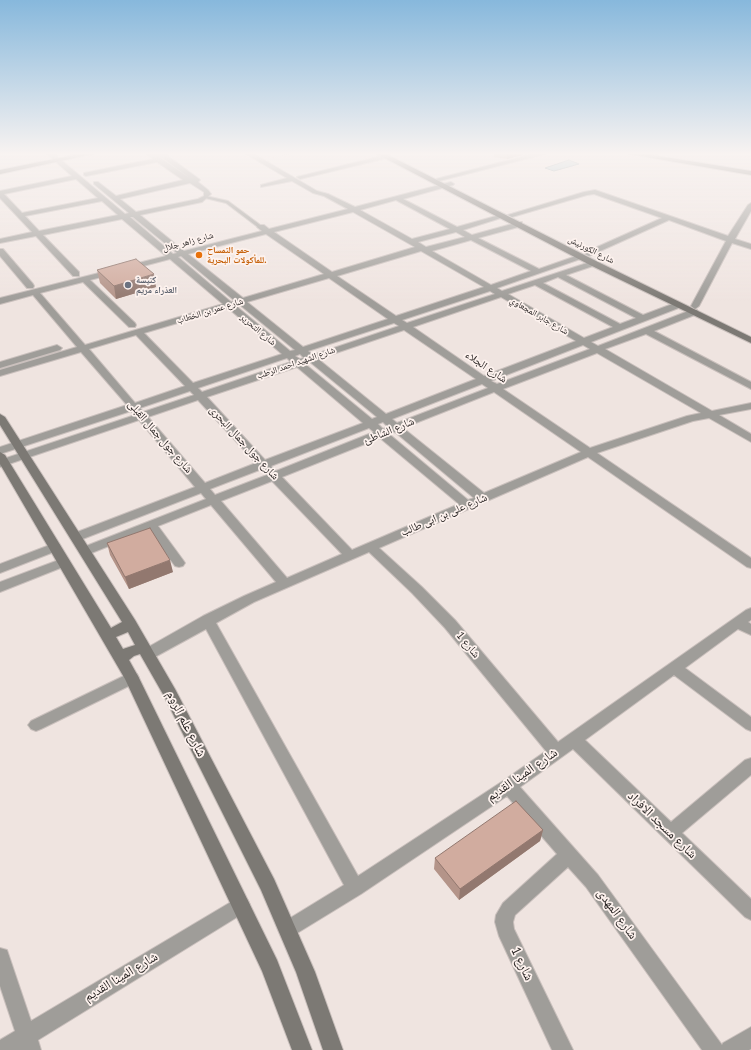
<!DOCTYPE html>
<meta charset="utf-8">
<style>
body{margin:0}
canvas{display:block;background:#efe4e0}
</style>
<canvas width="751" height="1050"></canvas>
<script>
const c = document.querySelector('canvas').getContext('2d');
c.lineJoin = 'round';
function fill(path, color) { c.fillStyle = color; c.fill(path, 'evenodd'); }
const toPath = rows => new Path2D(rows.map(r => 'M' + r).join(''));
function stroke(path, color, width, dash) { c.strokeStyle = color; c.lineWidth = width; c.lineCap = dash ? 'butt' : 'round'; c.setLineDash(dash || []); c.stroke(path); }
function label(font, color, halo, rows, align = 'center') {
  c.font = font + ' "PT Sans","Noto Naskh Arabic",sans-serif'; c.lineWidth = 3.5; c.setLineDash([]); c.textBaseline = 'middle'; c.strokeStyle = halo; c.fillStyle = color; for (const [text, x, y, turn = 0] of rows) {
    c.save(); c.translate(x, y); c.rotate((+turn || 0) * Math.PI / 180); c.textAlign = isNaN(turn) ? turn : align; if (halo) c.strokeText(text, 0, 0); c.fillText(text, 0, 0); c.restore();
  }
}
const water = toPath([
 [569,160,579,164,554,171,545,168,569,160]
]);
fill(water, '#95beca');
stroke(water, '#728e96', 1);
const lane = toPath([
 [206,196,228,201,263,227,259,228,226,203,205,198,204,197,206,196]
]);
const street = toPath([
 [47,154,54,154,125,214,129,213,94,184,94,182,98,182,116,196,183,180,157,162,86,176,84,175,84,173,153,159,147,154,155,154,191,179,157,154,165,154,199,179,200,180,198,182,208,190,211,194,202,202,140,215,184,251,262,231,257,227,258,225,264,225,269,229,348,209,324,196,313,193,292,181,261,187,261,185,287,178,246,154,254,154,317,191,328,194,355,207,451,182,454,184,453,185,403,199,457,227,503,214,507,216,463,230,472,235,519,222,522,222,522,226,478,238,539,269,579,255,582,255,586,257,497,288,502,291,593,261,597,263,596,265,566,275,643,315,675,303,681,303,682,305,681,307,591,342,598,346,691,310,697,310,698,312,697,314,654,331,751,382,751,389,646,334,605,349,712,411,751,403,751,409,719,415,751,434,751,442,709,418,693,421,597,453,751,558,751,568,747,567,588,457,379,548,422,587,455,620,558,742,746,610,751,608,751,620,748,622,751,624,751,635,738,629,685,668,751,717,751,731,746,729,674,675,585,740,671,822,745,760,751,758,751,775,682,833,751,899,751,920,745,917,573,749,520,787,598,875,722,1045,723,1043,751,1027,751,1049,749,1050,702,1050,586,887,568,867,515,915,513,922,514,929,573,1050,552,1050,499,936,495,922,496,915,503,903,557,854,507,796,361,894,294,935,288,938,282,935,279,929,282,923,344,885,206,629,153,658,148,659,143,658,141,654,143,650,203,616,244,596,276,582,211,505,158,526,183,560,185,563,183,566,179,567,175,566,149,530,89,554,85,555,81,554,79,551,81,548,206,499,201,493,80,540,72,540,70,537,72,534,195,487,139,420,0,467,0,460,135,415,131,411,0,454,0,447,127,405,81,352,0,376,0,370,77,347,33,295,0,304,0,298,166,256,122,219,43,235,79,272,79,276,73,276,36,236,0,243,0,239,32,232,0,198,0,191,72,176,47,154],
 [76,179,98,198,22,213,4,194,76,179],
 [190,183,204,192,204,196,198,199,136,212,120,199,190,183],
 [396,200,450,229,412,239,360,210,396,200],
 [102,201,118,215,39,231,25,216,102,201],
 [353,212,415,247,332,272,274,232,353,212],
 [130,217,133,217,177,253,173,254,130,217],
 [456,232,465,237,426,247,418,242,456,232],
 [266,234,324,274,243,298,188,254,266,234],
 [471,240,531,271,491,285,432,251,471,240],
 [421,251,484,287,396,316,337,276,421,251],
 [181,256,235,301,231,302,178,257,181,256],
 [170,259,223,304,85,345,40,293,83,282,129,327,135,327,136,325,135,323,90,280,170,259],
 [558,277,636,318,620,324,543,283,558,277],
 [329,278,388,319,303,347,247,302,329,278],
 [535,285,613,327,584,338,508,294,535,285],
 [490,291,495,294,407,323,402,320,490,291],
 [501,297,576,341,484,376,413,327,501,297],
 [240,305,295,350,290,351,236,306,240,305],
 [228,308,282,354,193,383,144,333,228,308],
 [394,323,399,326,313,355,308,351,394,323],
 [404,330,476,379,386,414,318,359,404,330],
 [136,335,185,386,135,403,89,349,136,335],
 [583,345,590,349,497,384,491,381,583,345],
 [597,353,701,413,687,416,590,448,503,389,597,353],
 [300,354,304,358,300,359,295,356,300,354],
 [287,358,291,362,202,392,198,388,287,358],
 [310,362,377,417,372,419,305,364,310,362],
 [297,367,363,423,265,460,207,397,297,367],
 [482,384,488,388,397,423,392,419,482,384],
 [190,391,194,395,143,412,140,408,190,391],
 [494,392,581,452,484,493,403,428,494,392],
 [198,400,256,463,205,483,148,417,198,400],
 [383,422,388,427,383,429,378,424,383,422],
 [369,428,374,432,276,471,271,466,369,428],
 [395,432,474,498,468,500,389,434,395,432],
 [380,438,459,504,352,550,282,477,380,438],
 [262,469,267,475,215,495,210,489,262,469],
 [272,481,342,554,287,578,221,501,272,481],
 [369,552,412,593,445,628,546,751,503,781,358,876,216,623,254,602,369,552],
 [533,154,545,154,439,181,436,179,533,154],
 [385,155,387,156,387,158,300,179,297,177,385,155],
 [595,190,728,236,748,205,751,203,751,211,735,239,751,244,751,249,732,243,699,306,695,309,691,306,726,241,669,220,589,256,585,254,586,252,662,218,594,194,587,195,512,217,508,215,584,192,595,190],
 [0,249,3,249,33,284,34,286,33,288,27,288,0,256,0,249],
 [57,345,62,348,60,350,0,368,0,362,57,345],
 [55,543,59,544,61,547,59,550,0,573,0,564,55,543],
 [64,558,68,559,70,562,68,565,0,592,0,582,64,558],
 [132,672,137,674,139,678,137,682,41,729,36,731,31,729,28,725,31,721,132,672],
 [241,896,247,899,250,905,247,911,38,1040,41,1050,0,1050,0,1040,15,1031,0,986,0,948,7,950,31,1021,241,896]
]);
const secondary = toPath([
 [79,154,93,154,0,174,0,170,79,154],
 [377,154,386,154,596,261,751,337,751,343,590,265,377,154],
 [629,154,646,154,751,171,751,175,629,154],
 [0,414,5,417,135,620,175,689,274,879,315,972,343,1050,323,1050,296,972,261,890,164,696,140,654,134,656,129,660,139,678,277,960,312,1050,292,1050,262,971,125,679,0,464,0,452,5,455,111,628,122,622,0,425,0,414],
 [128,632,135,645,123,649,116,637,128,632]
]);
stroke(lane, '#cac0bd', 2);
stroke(street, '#cac0bd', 2);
stroke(secondary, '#cac0bd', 2);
stroke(toPath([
 [273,158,290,154]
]), '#9a928f', 1.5, [0.5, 1.5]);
fill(lane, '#9f9d99');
fill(street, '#9f9d99');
fill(secondary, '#7c7974');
fill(toPath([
 [494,154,523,154,523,155,507,159,494,157],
 [97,270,156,287,116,299,100,283],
 [107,543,173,572,129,589,110,555],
 [543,830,540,841,459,900,434,869,435,858]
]), '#b49489');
fill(toPath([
 [507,154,523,154,523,155,507,159],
 [154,274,156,287,116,299,114,286],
 [170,560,173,572,129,589,125,577],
 [543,830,540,841,459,900,460,889]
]), '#92786f');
const building = toPath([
 [136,259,154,274,114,286,97,270,136,259],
 [150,528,170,560,125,577,107,543,150,528],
 [516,801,543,830,460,889,435,858,516,801]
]);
fill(building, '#d1ac9f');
stroke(building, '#92786f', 1);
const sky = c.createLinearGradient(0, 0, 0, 301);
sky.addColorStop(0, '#87b8dc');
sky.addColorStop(0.51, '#f8f3f1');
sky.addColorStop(1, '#f8f3f100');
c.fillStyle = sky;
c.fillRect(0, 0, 751, 301);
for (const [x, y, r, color] of [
 [199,255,4,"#e8710a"],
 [128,285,4,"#6b7280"]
]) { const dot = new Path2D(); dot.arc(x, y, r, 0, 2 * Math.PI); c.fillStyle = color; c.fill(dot); stroke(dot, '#fdf2ee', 1.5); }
label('9px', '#221e1d', '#fdf2ee', [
 ["شارع زاهر جلال",188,242,-15],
 ["شارع الكورنيش",591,250,27],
 ["شارع عمر بن الخطاب",210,311,-17],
 ["شارع جابر المجعاوي",539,316,30],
 ["شارع التحرير",258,330,40],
 ["شارع الشهيد احمد الرطب",296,363,-19]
]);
label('bold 9px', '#c56008', '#fdf2ee', [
 ["حمو التمساح",207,250],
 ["للمأكولات البحرية.",207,260]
], 'left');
label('bold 9px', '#5b616d', '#fdf2ee', [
 ["كنيسة",136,280],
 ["العذراء مريم",136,290]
], 'left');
label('11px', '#221e1d', '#fdf2ee', [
 ["شارع الجلاء",486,367,34],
 ["شارع الشاطئ",389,431,-22],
 ["شارع جول جمال القبلى",160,437,49],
 ["شارع جول جمال البحرى",244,443,47],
 ["شارع على بن ابى طالب",444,515,-23],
 ["شارع 1",468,645,50]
]);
label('13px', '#221e1d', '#fdf2ee', [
 ["شارع علم الروم",186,724,63],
 ["شارع المينا القديم",522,775,-35],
 ["شارع مسجد الافراد",662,825,44],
 ["شارع المهدى",617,914,54],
 ["شارع 1",522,964,64],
 ["شارع المينا القديم",121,977,-31]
]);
</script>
